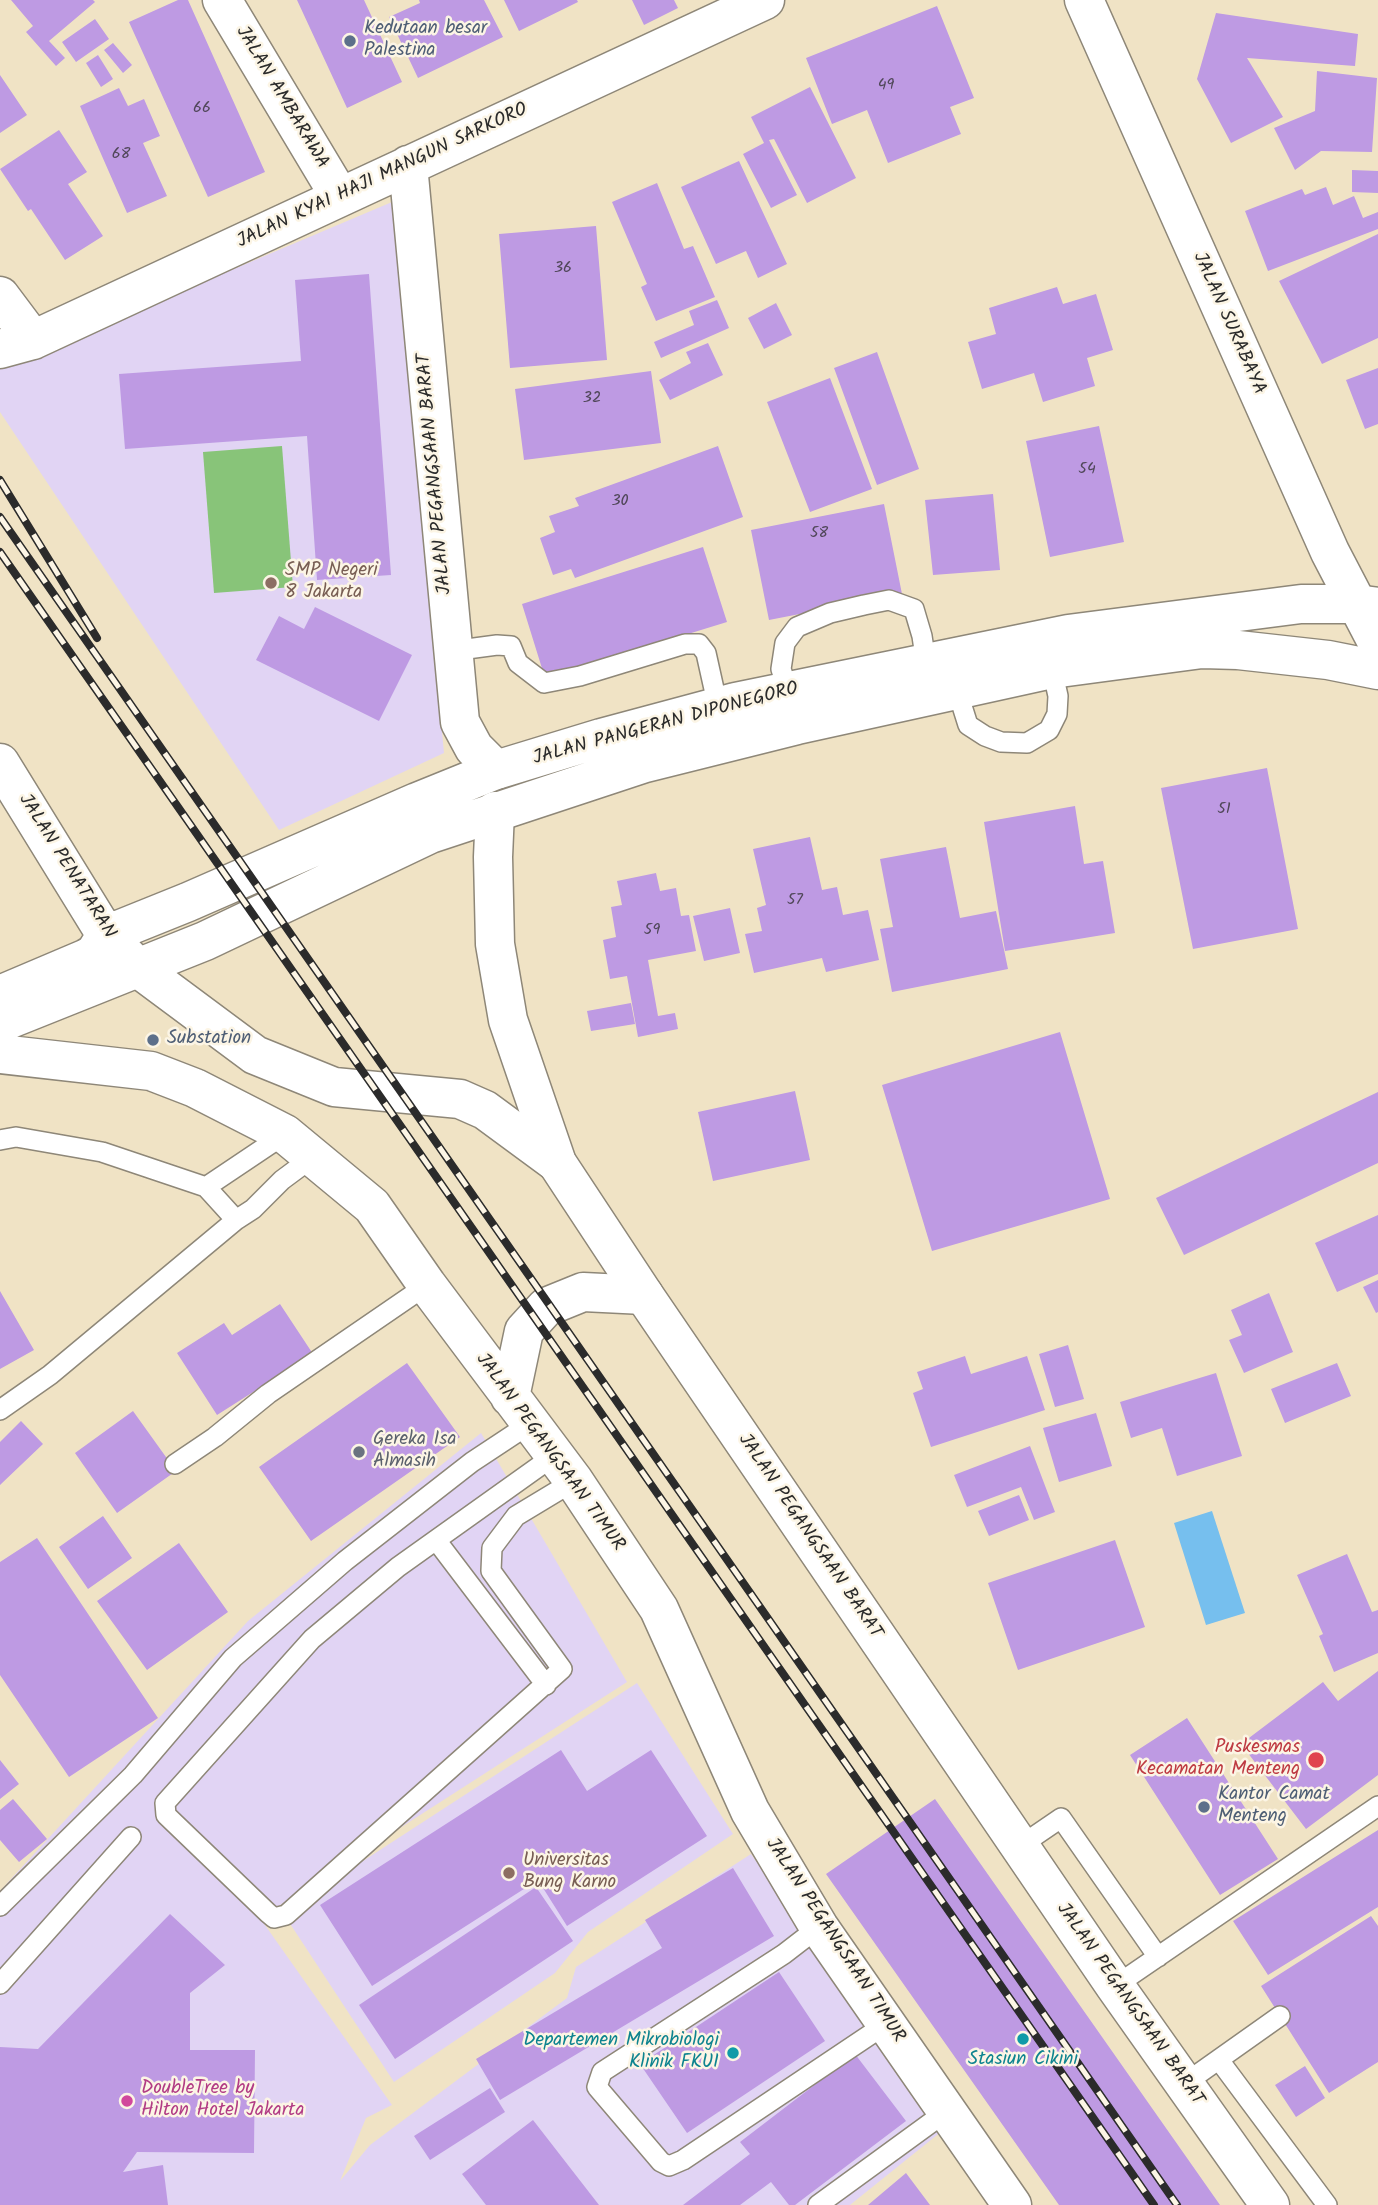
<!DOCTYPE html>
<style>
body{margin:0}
canvas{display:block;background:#f0e3c5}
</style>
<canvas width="1378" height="2205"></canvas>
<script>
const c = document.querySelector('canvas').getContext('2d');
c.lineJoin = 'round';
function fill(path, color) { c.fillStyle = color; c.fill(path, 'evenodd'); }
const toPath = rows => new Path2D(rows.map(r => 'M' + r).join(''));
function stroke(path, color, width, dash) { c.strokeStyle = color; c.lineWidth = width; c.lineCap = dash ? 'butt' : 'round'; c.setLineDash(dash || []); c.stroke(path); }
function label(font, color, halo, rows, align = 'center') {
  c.font = font + ' Kalam,sans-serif'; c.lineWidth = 5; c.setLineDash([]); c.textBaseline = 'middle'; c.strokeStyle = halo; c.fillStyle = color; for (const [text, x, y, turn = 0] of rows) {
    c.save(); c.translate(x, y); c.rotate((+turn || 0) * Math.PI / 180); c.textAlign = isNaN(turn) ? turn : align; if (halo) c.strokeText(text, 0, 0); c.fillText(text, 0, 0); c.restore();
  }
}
fill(toPath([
 [392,202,444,753,279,830,0,412,0,368],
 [481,1433,627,1682,260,1918,392,2105,366,2118,340,2181,370,2145,567,1998,576,1967,751,1854,947,2127,850,2205,0,2205,0,1891,248,1621],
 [637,1683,733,1834,588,1932,555,1973,394,2082,283,1913]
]), '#e1d4f4');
fill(toPath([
 [282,446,293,587,214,593,203,452]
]), '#88c479');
fill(toPath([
 [1212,1511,1245,1613,1206,1625,1174,1523]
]), '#76bfee');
fill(toPath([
 [11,0,93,0,95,2,49,41,65,58,56,66,26,32,33,26],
 [178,0,188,0,265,172,208,197,129,22],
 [297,0,364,0,402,82,347,108],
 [419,0,484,0,503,37,418,78,389,17,420,3],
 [504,0,577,0,578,2,519,31],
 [632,0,674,0,678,8,644,25],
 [937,6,974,98,950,107,961,134,888,163,867,110,832,124,806,58],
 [1216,13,1358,34,1355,66,1247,58,1283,117,1231,143,1197,79],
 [95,19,109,39,76,62,62,42],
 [113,43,132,65,123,73,104,50],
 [98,55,113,79,101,87,86,63],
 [1317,71,1377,78,1372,152,1321,151,1295,170,1274,128,1315,111],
 [0,75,27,115,0,133],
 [810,87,856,178,807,203,774,139,769,140,797,195,771,208,743,154,764,143,751,117],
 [119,88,128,106,144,99,160,136,143,143,167,196,127,213,80,106],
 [59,130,87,172,68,184,103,236,65,260,31,209,28,211,0,169],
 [739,161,787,264,758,278,746,251,716,264,681,187],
 [1352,170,1378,171,1378,193,1352,192],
 [657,183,684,249,693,246,715,297,656,321,641,287,647,284,612,202],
 [1326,187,1333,205,1354,196,1363,218,1378,212,1378,229,1268,271,1245,211,1302,189,1305,195],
 [596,226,607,360,510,368,499,234],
 [1378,234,1378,338,1322,364,1279,281],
 [369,274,391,575,317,580,307,436,125,449,119,374,301,361,295,280],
 [1057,287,1063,304,1096,294,1113,350,1087,358,1095,386,1043,402,1034,373,982,389,968,342,996,334,989,308],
 [717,300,729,328,661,358,654,342,694,325,689,311],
 [776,303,792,335,764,349,748,318],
 [708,343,723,375,670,400,659,380,691,363,686,352],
 [877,352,919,469,877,485,834,368],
 [1378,368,1378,424,1365,429,1346,380],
 [651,371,661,443,524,460,515,389],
 [830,378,872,489,810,512,767,402],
 [1099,426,1124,542,1050,557,1026,441],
 [718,446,743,517,575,578,571,569,553,575,540,538,555,532,549,516,579,506,575,498],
 [993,494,1000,570,933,575,925,500],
 [884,504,902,594,769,620,751,530],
 [703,547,727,622,545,678,522,604],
 [315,607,412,655,379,721,256,660,279,616,304,629],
 [1267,768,1298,929,1193,949,1161,788],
 [1075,806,1084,864,1103,861,1115,933,1005,951,984,822],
 [810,837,822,890,837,887,843,915,868,910,879,960,826,972,822,958,754,973,745,934,762,931,757,908,766,905,753,849],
 [946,847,960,918,996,911,1008,969,892,992,880,929,893,927,880,859],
 [656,873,660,891,676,888,681,916,689,915,696,951,648,960,658,1016,675,1013,678,1029,638,1037,627,976,610,979,603,940,616,937,611,907,622,905,617,881],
 [730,908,740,953,704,961,693,916],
 [631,1003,635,1024,591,1031,587,1011],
 [1060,1032,1110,1199,932,1251,882,1085],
 [795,1091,810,1160,713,1181,698,1112],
 [1378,1092,1378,1163,1184,1255,1156,1198],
 [1378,1215,1378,1274,1337,1292,1315,1243],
 [1378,1280,1378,1312,1376,1313,1363,1287],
 [0,1291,34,1350,0,1369],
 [1269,1293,1293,1352,1244,1373,1229,1340,1242,1335,1231,1310],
 [280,1304,313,1354,217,1415,177,1353,224,1323,232,1335],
 [1068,1345,1084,1399,1055,1407,1039,1354],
 [965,1356,971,1374,1027,1356,1045,1410,931,1447,913,1393,923,1389,917,1372],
 [407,1363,460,1437,311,1541,259,1467],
 [1337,1363,1351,1396,1285,1423,1271,1389],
 [1216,1373,1242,1456,1177,1476,1162,1428,1131,1438,1120,1402],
 [133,1411,176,1471,117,1513,75,1453],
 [1096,1413,1112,1466,1059,1482,1043,1428],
 [21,1421,43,1444,0,1485,0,1442],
 [1030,1446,1055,1512,1034,1520,1021,1487,967,1507,954,1475],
 [1019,1495,1029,1520,989,1536,978,1511],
 [103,1516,132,1558,88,1589,59,1547],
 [37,1538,158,1718,69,1777,0,1675,0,1562],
 [1115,1540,1145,1627,1018,1670,988,1583],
 [179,1543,228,1612,147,1670,97,1601],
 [1347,1554,1372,1612,1378,1610,1378,1653,1334,1672,1319,1636,1323,1634,1297,1575],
 [1378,1671,1378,1775,1306,1829,1241,1744,1323,1682,1338,1701],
 [1187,1718,1278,1859,1220,1895,1130,1755],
 [561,1750,587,1791,651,1750,707,1836,567,1926,538,1880,372,1986,320,1905],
 [0,1760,19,1784,0,1799],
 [13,1799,47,1839,19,1862,0,1840,0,1810],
 [935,1799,1220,2205,1059,2205,826,1874],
 [1378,1830,1378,1907,1268,1975,1233,1921],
 [733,1868,774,1936,500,2100,476,2059,662,1948,645,1920],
 [536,1887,573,1941,395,2059,359,2005],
 [170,1914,225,1965,190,1993,190,2050,255,2050,254,2153,137,2152,123,2172,163,2165,168,2205,0,2205,0,2047,38,2049],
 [1371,1916,1378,1926,1378,2062,1329,2093,1261,1986],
 [779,1972,825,2041,687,2133,640,2064],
 [855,2054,906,2121,795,2205,789,2205,771,2182,740,2205,683,2205,750,2154,740,2142],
 [1305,2066,1325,2098,1296,2117,1275,2085],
 [490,2088,505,2112,430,2160,414,2136],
 [533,2120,599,2205,486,2205,462,2174],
 [906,2173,930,2205,868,2205]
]), '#be9ae3');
const service = toPath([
 [452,651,497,645,511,646,518,663,544,683,580,676,685,644,699,644,706,653,718,707],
 [957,690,968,725,985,736,1001,742,1027,743,1049,730,1057,714,1058,696,1052,669],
 [788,691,781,669,785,643,797,627,830,613,864,605,889,600,914,609,922,636,926,663],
 [0,1140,16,1137,102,1152,206,1187,285,1134],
 [206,1187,236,1220],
 [0,1410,50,1375,236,1220,253,1209,282,1180,313,1157],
 [555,1455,398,1567,312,1639,165,1803,166,1815,268,1913,274,1918,286,1915,562,1669,491,1571,492,1548,516,1516,574,1481],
 [175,1464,215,1437,268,1394,427,1285],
 [436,1540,546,1685],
 [1020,1846,1061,1818,1158,1957],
 [0,1906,133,1775,233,1658,345,1561,472,1462,531,1423],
 [819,1927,784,1954,602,2072,597,2087,661,2162,669,2166,683,2160,886,2024],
 [0,1984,131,1837],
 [1115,1986,1378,1806],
 [1219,2060,1327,2205],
 [1184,2084,1280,2016],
 [818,2205,947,2111]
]);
const minor = toPath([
 [222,0,340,197],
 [408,165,460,722,474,748,496,770],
 [0,296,33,340],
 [0,349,33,340,765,0]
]);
const tertiary = toPath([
 [1084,0,1330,552,1378,644],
 [495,811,493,857,495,944,508,1020,557,1163,644,1295,1115,1986,1270,2205]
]);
const secondary = toPath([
 [0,763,106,935,138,968,255,1055,334,1087,460,1099,485,1110,557,1163],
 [0,995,87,958,95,953,106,935,188,902,417,802,496,770,601,738,735,702,1068,634,1301,604,1356,604,1378,607],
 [0,1023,205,941,430,834,645,763,797,725,1052,669,1202,649,1238,650,1328,660,1378,670],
 [0,1054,151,1071,195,1088,285,1134,372,1206,427,1285,574,1481,659,1609,750,1811,819,1927,1012,2205],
 [510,1397,524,1331,546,1307,583,1292,644,1295]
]);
stroke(service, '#8e8778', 22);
stroke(minor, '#8e8778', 41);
stroke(tertiary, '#8e8778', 41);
stroke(secondary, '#8e8778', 41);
stroke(service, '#fff', 19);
stroke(minor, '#fff', 38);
stroke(tertiary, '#fff', 38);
stroke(secondary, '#fff', 38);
const rail = toPath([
 [0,480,97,638],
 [0,517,1177,2205],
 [0,552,1154,2205]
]);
stroke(rail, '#2b2b2b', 8);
stroke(rail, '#fcf5e5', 5, [16]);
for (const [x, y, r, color] of [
 [350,41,7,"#5c6f8a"],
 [271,583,7,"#8d6e63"],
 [153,1040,7,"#5c6f8a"],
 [359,1452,7,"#6b7280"],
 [1316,1760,9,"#e0444e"],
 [1204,1807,7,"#5c6f8a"],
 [509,1873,7,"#8d6e63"],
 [1023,2039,7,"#0f9aa8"],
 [733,2053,7,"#0f9aa8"],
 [127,2101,7,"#d1479c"]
]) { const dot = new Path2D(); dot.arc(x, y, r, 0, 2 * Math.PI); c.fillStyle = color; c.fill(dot); stroke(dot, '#fcf5e5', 2.5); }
label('16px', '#504759', null, [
 ["49",886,86],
 ["66",202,109],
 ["68",121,155],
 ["36",563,269],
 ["32",592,399],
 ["54",1087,470],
 ["30",620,502],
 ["58",819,534],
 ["51",1224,810],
 ["57",795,901],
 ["59",652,931]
]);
label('19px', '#4e5e75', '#fcf5e5', [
 ["Kedutaan besar",364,30],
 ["Palestina",364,52],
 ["Substation",167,1040],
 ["Kantor Camat",1218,1796],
 ["Menteng",1218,1818]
], 'left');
label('19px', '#2b2b2b', '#fcf5e5', [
 ["JALAN AMBARAWA",281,98,59],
 ["JALAN KYAI HAJI MANGUN SARKORO",383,177,-25],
 ["JALAN SURABAYA",1228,324,66],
 ["JALAN PEGANGSAAN BARAT",436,474,-95],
 ["JALAN PANGERAN DIPONEGORO",666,725,-15],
 ["JALAN PENATARAN",66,867,58],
 ["JALAN PEGANGSAAN TIMUR",549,1453,54],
 ["JALAN PEGANGSAAN BARAT",809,1537,56],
 ["JALAN PEGANGSAAN TIMUR",834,1941,57],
 ["JALAN PEGANGSAAN BARAT",1129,2005,55]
]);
label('19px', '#785e54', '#fcf5e5', [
 ["SMP Negeri",285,572],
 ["8 Jakarta",285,594],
 ["Universitas",523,1862],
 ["Bung Karno",523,1884]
], 'left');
label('19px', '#5b616d', '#fcf5e5', [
 ["Gereka Isa",373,1441],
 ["Almasih",373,1463]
], 'left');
label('19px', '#be3a42', '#fcf5e5', [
 ["Puskesmas",1300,1749],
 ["Kecamatan Menteng",1300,1771]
], 'right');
label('19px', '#0d838f', '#fcf5e5', [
 ["Departemen Mikrobiologi",719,2042],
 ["Klinik FKUI",719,2064],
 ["Stasiun Cikini",1023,2061,"center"]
], 'right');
label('19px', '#b23c85', '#fcf5e5', [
 ["DoubleTree by",141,2090],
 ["Hilton Hotel Jakarta",141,2112]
], 'left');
</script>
